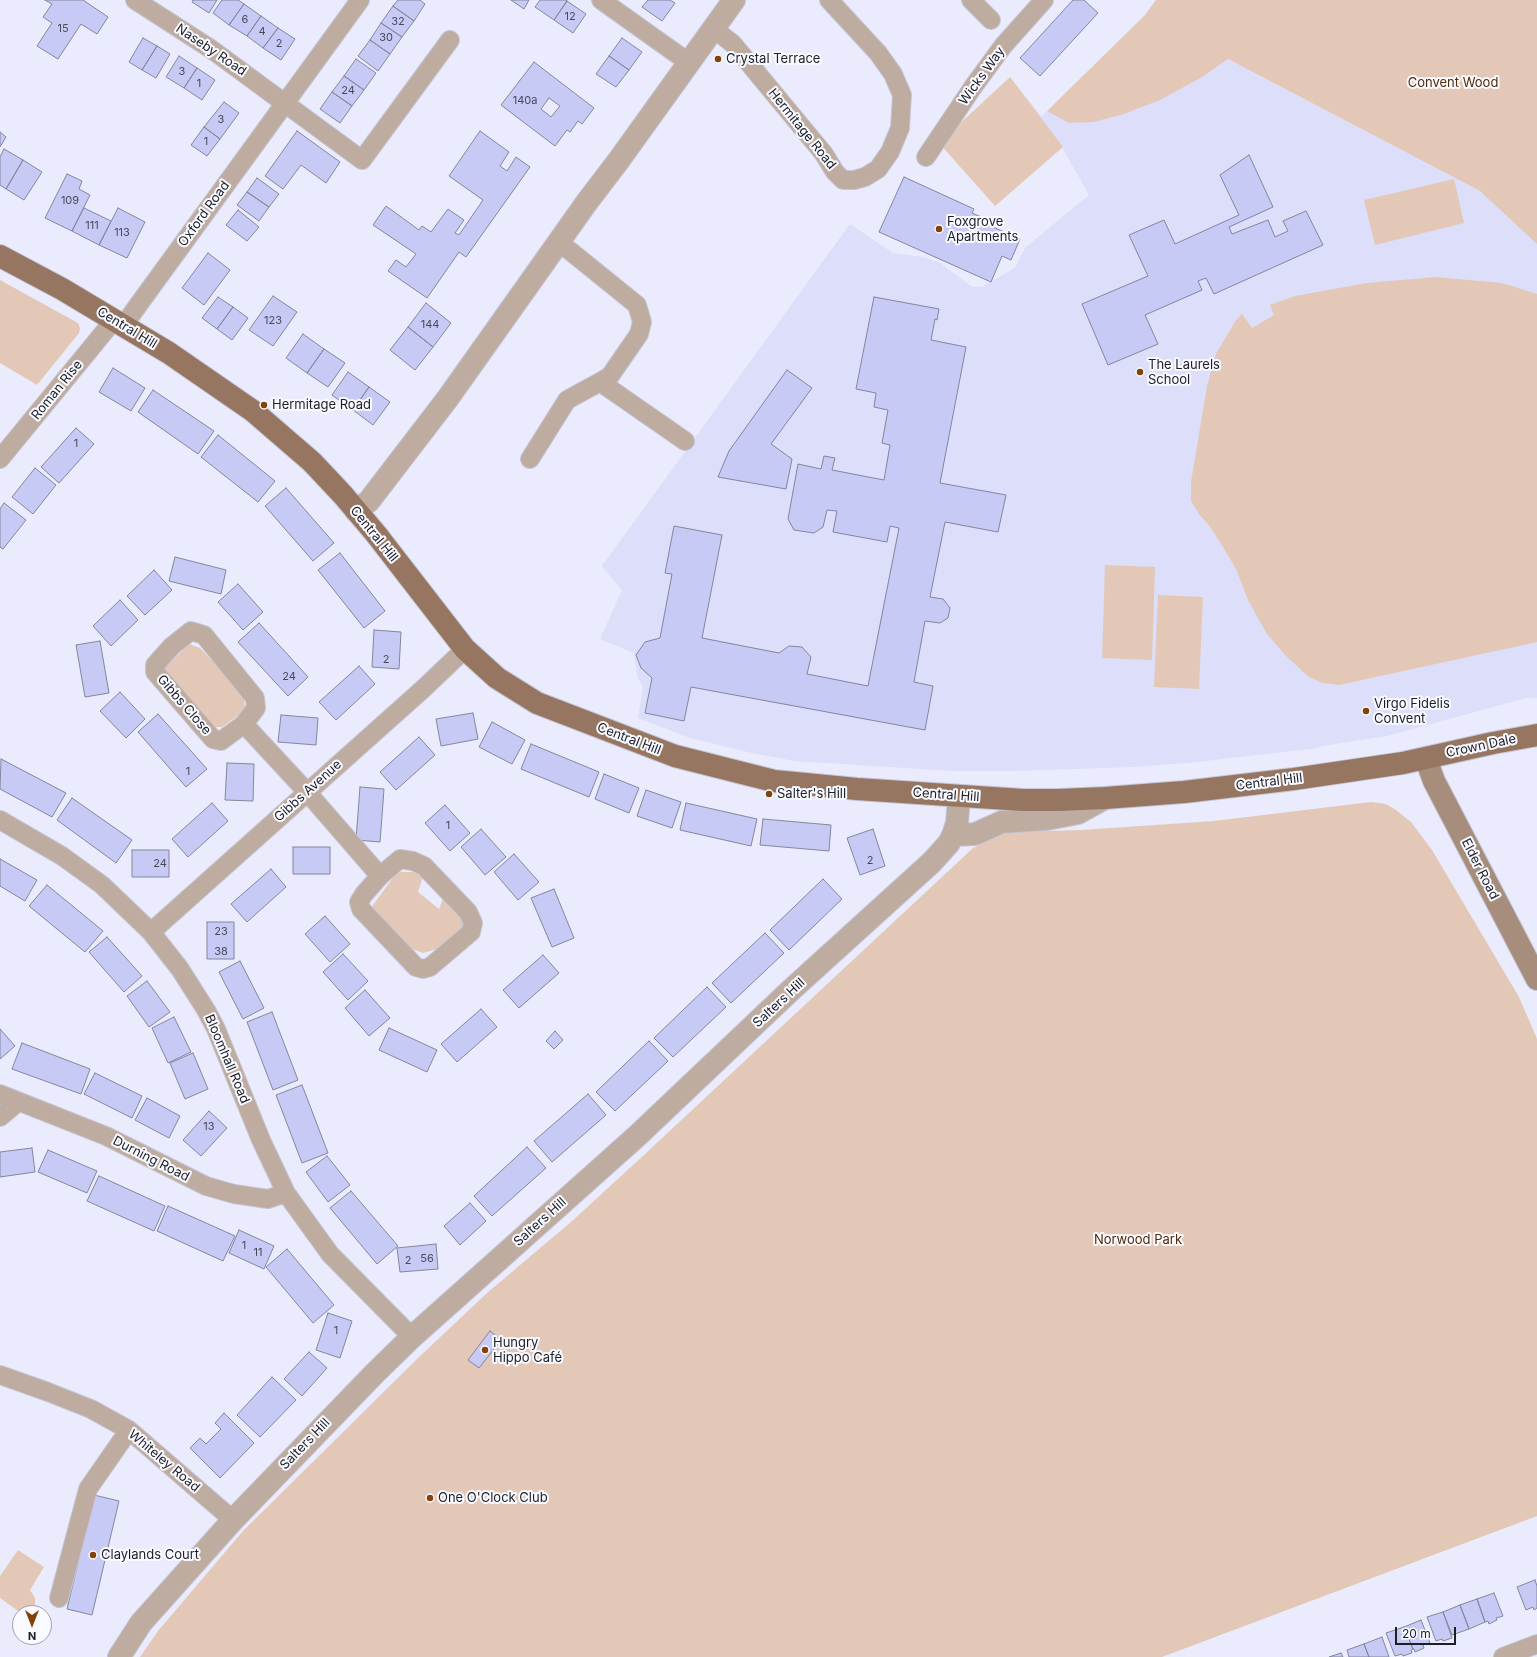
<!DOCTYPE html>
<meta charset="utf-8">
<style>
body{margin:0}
#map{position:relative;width:1537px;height:1657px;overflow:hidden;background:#eaebfc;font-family:Inter,sans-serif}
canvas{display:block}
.north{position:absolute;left:12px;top:1605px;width:40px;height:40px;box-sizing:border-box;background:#f9faff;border:1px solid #a1a2a9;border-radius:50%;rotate:180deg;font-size:11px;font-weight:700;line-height:16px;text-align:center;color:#1d1e28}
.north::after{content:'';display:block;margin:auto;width:14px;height:18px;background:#834308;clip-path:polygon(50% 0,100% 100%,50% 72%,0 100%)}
.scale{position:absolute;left:1395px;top:1627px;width:61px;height:18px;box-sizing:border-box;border:2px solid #1d1e28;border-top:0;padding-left:5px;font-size:12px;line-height:14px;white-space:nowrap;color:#1d1e28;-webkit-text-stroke:3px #f9faff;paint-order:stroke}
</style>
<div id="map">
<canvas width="1537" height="1657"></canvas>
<div class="north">N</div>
<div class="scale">20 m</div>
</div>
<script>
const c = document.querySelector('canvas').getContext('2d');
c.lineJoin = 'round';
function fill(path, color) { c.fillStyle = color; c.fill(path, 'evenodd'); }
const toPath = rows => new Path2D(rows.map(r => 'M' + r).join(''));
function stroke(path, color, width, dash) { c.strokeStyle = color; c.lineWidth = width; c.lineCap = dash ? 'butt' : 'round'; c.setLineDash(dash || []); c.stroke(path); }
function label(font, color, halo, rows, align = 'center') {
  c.font = font + ' Inter,sans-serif'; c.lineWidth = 4; c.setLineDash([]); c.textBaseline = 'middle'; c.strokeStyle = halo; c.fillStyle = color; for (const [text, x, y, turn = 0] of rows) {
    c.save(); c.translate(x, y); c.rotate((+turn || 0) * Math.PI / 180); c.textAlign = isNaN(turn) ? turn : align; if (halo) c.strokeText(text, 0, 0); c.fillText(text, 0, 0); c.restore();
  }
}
fill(toPath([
 [1228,59,1480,191,1537,228,1537,698,1526,698,1387,736,1322,746,1318,748,1188,763,1132,767,1012,771,952,771,795,761,756,754,690,738,638,718,643,688,637,675,634,653,600,639,622,590,602,566,850,224,893,253,923,257,940,263,972,287,982,287,1015,268,1025,248,1089,195,1062,147,995,206,1010,77,1041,116,1047,111]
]), '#dcdefa');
fill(toPath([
 [1156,0,1537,0,1537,244,1480,191,1228,59,1202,77,1160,100,1121,115,1093,122,1069,123,1047,111,1145,15],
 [1010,77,1063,147,995,206,939,143],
 [1454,179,1464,223,1375,245,1364,200],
 [1436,277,1502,283,1537,294,1537,642,1339,685,1323,683,1309,677,1287,657,1267,634,1248,600,1236,569,1226,552,1211,528,1199,514,1191,501,1191,482,1207,386,1216,354,1236,320,1242,314,1252,328,1274,315,1270,305,1295,296,1367,283],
 [0,280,78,323,80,328,79,333,37,385,0,363],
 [1105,565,1155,567,1152,660,1102,658],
 [1158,595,1203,597,1199,689,1154,687],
 [189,644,200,648,240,689,243,695,245,706,243,712,222,727,214,727,165,675,165,668],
 [1371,802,1386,804,1396,810,1411,822,1432,850,1519,997,1537,1039,1537,1516,1162,1657,140,1657,158,1631,243,1531,417,1359,487,1293,571,1222,645,1154,973,848,1008,832,1081,830,1214,821],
 [401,872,415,872,423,877,418,892,439,909,444,896,467,925,437,949,423,953,407,947,372,911,373,905,395,875],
 [18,1550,44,1567,30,1590,35,1598,35,1606,30,1611,24,1612,18,1611,0,1598,0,1576]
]), '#e3c8b7');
const building = toPath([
 [45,0,83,0,108,17,97,34,81,24,58,59,37,46,52,23,43,17,52,4,45,0],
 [193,0,217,0,209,13,192,2,193,0],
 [222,0,238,0,244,4,229,25,213,13,222,0],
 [398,0,420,0,425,4,414,21,393,6,398,0],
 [511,0,529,0,524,9,511,0],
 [540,0,565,0,567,1,554,20,535,7,540,0],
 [648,0,670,0,675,3,662,21,642,7,648,0],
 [1073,0,1084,0,1098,13,1040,76,1020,58,1073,0],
 [567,1,586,14,573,33,554,20,567,1],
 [244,4,261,16,247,36,229,25,244,4],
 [393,6,414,21,402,37,381,23,393,6],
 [261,16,278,28,263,48,247,36,261,16],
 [381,23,402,37,390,54,370,40,381,23],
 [278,28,295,39,281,60,263,48,278,28],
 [143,38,157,46,142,70,129,62,143,38],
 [622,38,642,52,629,70,609,56,622,38],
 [370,40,390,54,378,71,358,56,370,40],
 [157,46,170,54,156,78,142,70,157,46],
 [179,56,197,68,184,88,166,77,179,56],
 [609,56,629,70,616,87,596,74,609,56],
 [356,59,376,73,364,90,344,76,356,59],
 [534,62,594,108,582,124,578,121,570,132,567,130,555,146,501,105,534,62],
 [549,98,560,106,551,117,541,109,549,98],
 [197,68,215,80,202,100,184,88,197,68],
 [344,76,364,90,352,106,332,92,344,76],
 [332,92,352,106,340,123,320,109,332,92],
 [224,102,239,113,220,139,204,127,224,102],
 [204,127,220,139,207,156,191,145,204,127],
 [297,131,340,162,326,183,301,165,283,189,265,176,297,131],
 [480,131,509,152,500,166,507,171,516,157,530,167,466,257,459,252,427,298,388,271,396,260,406,267,416,254,373,225,386,206,419,230,422,226,431,232,448,209,464,220,455,233,459,235,483,200,449,176,480,131],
 [0,132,6,137,0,147,0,132],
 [4,149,23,160,6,189,0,185,0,157,4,149],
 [1249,155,1273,207,1229,227,1232,234,1268,220,1275,237,1288,231,1283,221,1306,211,1323,245,1214,294,1206,278,1198,281,1202,290,1145,315,1158,344,1108,365,1082,304,1148,276,1129,235,1164,220,1175,244,1239,215,1220,175,1249,155],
 [23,160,42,172,24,200,6,189,23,160],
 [67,174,82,181,79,189,90,195,72,231,45,218,67,174],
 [904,177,974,209,972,213,995,223,993,227,1020,239,1011,260,1002,256,991,282,879,232,904,177],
 [257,178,279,194,269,207,247,192,257,178],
 [247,192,269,207,259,221,237,205,247,192],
 [84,208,111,221,99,245,72,231,84,208],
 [118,208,145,222,127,258,99,245,118,208],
 [238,210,259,227,247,241,226,225,238,210],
 [208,253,230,270,204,305,182,288,208,253],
 [273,296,297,312,273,346,249,330,273,296],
 [218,297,233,307,217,329,202,318,218,297],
 [874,297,939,309,937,320,935,319,931,340,966,347,940,483,1006,495,998,532,945,522,930,597,943,599,950,608,948,618,940,623,925,621,914,682,933,686,925,730,691,687,684,721,645,713,652,678,641,668,636,655,645,642,660,638,672,574,665,573,674,526,722,535,702,638,779,653,789,646,802,647,811,657,807,674,868,686,899,528,890,526,887,542,833,532,837,511,827,510,823,527,814,533,794,530,788,519,798,464,821,469,824,456,835,458,832,470,884,480,890,445,882,443,888,410,874,407,876,393,856,389,874,297],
 [426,303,451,323,433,347,408,327,426,303],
 [233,307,248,318,232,340,217,329,233,307],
 [408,327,433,347,415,370,390,350,408,327],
 [303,334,324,349,307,373,286,358,303,334],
 [324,349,345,363,328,387,307,373,324,349],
 [113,368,145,388,131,411,99,392,113,368],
 [787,370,812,388,771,444,792,459,786,489,718,477,729,451,787,370],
 [348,372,369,387,353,410,332,395,348,372],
 [369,387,390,402,373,425,353,410,369,387],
 [153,390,214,431,198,454,138,412,153,390],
 [76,428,94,444,59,483,41,467,76,428],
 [218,435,275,481,258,502,201,457,218,435],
 [35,468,56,485,33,514,12,497,35,468],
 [286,488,334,543,313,561,265,506,286,488],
 [4,503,26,520,3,549,0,547,0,509,4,503],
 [340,553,385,611,364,628,318,570,340,553],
 [175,557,226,570,221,594,169,581,175,557],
 [154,570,172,590,145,615,127,596,154,570],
 [238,584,263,612,243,630,218,602,238,584],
 [120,600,138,620,111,646,93,626,120,600],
 [259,623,308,677,288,696,238,642,259,623],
 [374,630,401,632,399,669,372,667,374,630],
 [100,641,109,693,85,697,76,645,100,641],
 [359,666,375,684,336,720,319,702,359,666],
 [120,692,145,719,126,738,100,711,120,692],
 [473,713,478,739,441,746,436,719,473,713],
 [158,714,207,769,186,787,138,732,158,714],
 [281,715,318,718,316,745,278,742,281,715],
 [492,722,525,740,512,764,479,747,492,722],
 [419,737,435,755,396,790,380,772,419,737],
 [531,744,599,772,589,797,521,769,531,744],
 [1,759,66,793,52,817,0,789,1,759],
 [227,763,254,764,253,801,225,800,227,763],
 [604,774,639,788,629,813,595,799,604,774],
 [360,787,384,789,380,842,356,840,360,787],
 [646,790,681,802,672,828,637,816,646,790],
 [72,798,132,840,116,863,57,820,72,798],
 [212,803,228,821,188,857,172,839,212,803],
 [686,803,757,819,751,846,680,830,686,803],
 [445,805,470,833,450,851,425,823,445,805],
 [763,819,831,825,829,851,760,845,763,819],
 [481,829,506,857,485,875,461,847,481,829],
 [873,829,885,866,860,875,847,838,873,829],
 [293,847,330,847,330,874,293,874,293,847],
 [132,850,169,850,169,877,132,877,132,850],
 [514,854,539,882,518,900,494,872,514,854],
 [0,859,37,880,25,901,0,886,0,859],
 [271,869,286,887,247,922,231,904,271,869],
 [823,879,842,899,789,950,770,930,823,879],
 [47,885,103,931,85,952,29,906,47,885],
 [554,889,574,938,552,947,531,898,554,889],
 [325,916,350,944,330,962,305,934,325,916],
 [207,922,234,922,234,959,207,959,207,922],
 [765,933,784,953,731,1003,712,983,765,933],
 [107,937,142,976,124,992,89,952,107,937],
 [343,954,368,981,348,1000,323,972,343,954],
 [543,955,559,973,519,1008,503,990,543,955],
 [240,961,264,1008,243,1019,219,972,240,961],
 [147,981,170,1012,149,1027,127,996,147,981],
 [707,987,726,1007,673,1057,654,1038,707,987],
 [365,990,390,1018,369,1036,345,1008,365,990],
 [481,1009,497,1027,457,1062,441,1044,481,1009],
 [272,1012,298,1080,273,1090,247,1022,272,1012],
 [174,1017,191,1052,168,1063,152,1028,174,1017],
 [389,1028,437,1050,427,1072,379,1050,389,1028],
 [0,1029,15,1046,0,1059,0,1029],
 [555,1031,563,1040,554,1049,546,1041,555,1031],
 [649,1041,668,1061,615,1111,596,1092,649,1041],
 [22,1043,90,1069,81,1094,12,1069,22,1043],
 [193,1053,208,1089,185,1099,170,1063,193,1053],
 [95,1073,142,1096,132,1118,84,1094,95,1073],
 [302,1085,328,1153,302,1163,276,1095,302,1085],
 [588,1094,606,1115,552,1162,534,1141,588,1094],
 [147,1098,180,1116,169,1138,135,1120,147,1098],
 [209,1111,227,1128,201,1156,183,1140,209,1111],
 [527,1147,546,1168,492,1216,474,1196,527,1147],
 [32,1148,35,1172,0,1177,0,1152,32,1148],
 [48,1150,97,1171,87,1193,38,1172,48,1150],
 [327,1156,350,1185,328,1202,306,1172,327,1156],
 [99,1176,165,1206,154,1231,87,1201,99,1176],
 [351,1191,398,1246,377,1264,330,1208,351,1191],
 [470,1203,486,1221,460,1245,444,1226,470,1203],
 [168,1206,235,1236,223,1261,157,1231,168,1206],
 [239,1230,274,1246,264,1269,229,1253,239,1230],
 [436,1244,438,1269,400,1272,397,1248,436,1244],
 [287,1249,334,1305,313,1323,266,1267,287,1249],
 [328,1313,352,1321,340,1358,316,1350,328,1313],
 [490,1331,501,1340,479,1368,468,1360,490,1331],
 [309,1352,327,1368,302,1396,284,1379,309,1352],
 [272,1377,296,1400,260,1437,237,1415,272,1377],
 [224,1413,254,1443,220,1478,190,1448,200,1438,206,1444,221,1429,215,1423,224,1413],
 [94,1495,119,1501,92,1615,67,1609,94,1495],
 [1535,1580,1537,1586,1537,1608,1534,1610,1533,1607,1526,1610,1517,1587,1535,1580],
 [1494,1593,1503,1616,1496,1618,1497,1620,1489,1624,1488,1621,1485,1622,1477,1599,1494,1593],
 [1477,1599,1485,1622,1469,1629,1460,1605,1477,1599],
 [1460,1605,1469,1629,1452,1635,1443,1612,1460,1605],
 [1443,1612,1452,1638,1443,1641,1442,1639,1436,1641,1427,1617,1443,1612],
 [1421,1620,1430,1643,1423,1645,1424,1648,1415,1652,1414,1649,1413,1649,1404,1627,1421,1620],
 [1404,1627,1413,1649,1411,1650,1412,1653,1403,1656,1402,1654,1395,1656,1386,1633,1404,1627],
 [1382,1637,1389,1657,1369,1657,1364,1644,1382,1637],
 [1364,1644,1369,1657,1349,1657,1347,1650,1364,1644],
 [1341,1653,1343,1657,1329,1657,1341,1653]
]);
fill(building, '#c7caf5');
stroke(building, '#84859e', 1);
const minor = toPath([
 [135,0,211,49,362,160,450,40],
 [601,0,688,62],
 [971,0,991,20],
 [713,28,733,44,824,154,835,172,843,180,854,180,865,177,878,169,890,152,900,128,902,95,893,74,878,53,829,0],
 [926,157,973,87,1003,46,1044,0],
 [559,242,637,305,642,322,639,334,610,376,600,382,685,441],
 [123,326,360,0],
 [0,459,114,320],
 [530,459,567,400,600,382],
 [244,724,256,708,255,698,204,635,191,631,172,646,155,665,155,672,213,739,221,741,244,724,307,792,380,876,400,859,413,861,424,866,468,912,473,923,471,932,430,967,423,969,416,967,361,909,359,902,364,894,380,876],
 [0,820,62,856,102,885,151,932,180,969,206,1010,216,1029,261,1140,286,1193,330,1254,412,1337],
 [151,932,423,689,465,649],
 [0,1094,106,1136,206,1186,234,1194,268,1199,286,1193],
 [0,1117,18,1102],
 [0,1375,48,1392,91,1409,129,1430,233,1520],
 [59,1598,88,1489,129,1430],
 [1503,1657,1537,1644]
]);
const tertiary = toPath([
 [356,511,369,501,448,398,587,202,619,160,734,0],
 [953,835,975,834,1002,822,1047,819,1078,813,1105,798],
 [119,1657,141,1623,233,1520,375,1373,412,1337,637,1136,791,990,932,862,949,843,953,835,957,823,959,796]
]);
const secondary = toPath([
 [1426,759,1434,781,1537,979]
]);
const primary = toPath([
 [0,256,62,289,169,353,253,411,312,462,343,495,376,534,465,649,497,678,537,703,675,756,774,781,857,789,1023,800,1059,800,1105,798,1184,792,1294,779,1403,763,1493,743,1537,735]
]);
stroke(minor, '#c5c6d6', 20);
stroke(tertiary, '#c5c6d6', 24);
stroke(secondary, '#c5c6d6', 24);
stroke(primary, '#c5c6d6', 24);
stroke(minor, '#bfaca0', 18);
stroke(tertiary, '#bfaca0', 22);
stroke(secondary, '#a78d7b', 22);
stroke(primary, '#967661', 22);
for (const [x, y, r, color] of [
 [718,59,4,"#834308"],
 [939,229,4,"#834308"],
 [1140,372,4,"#834308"],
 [264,405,4,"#834308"],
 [1366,711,4,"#834308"],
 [769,794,4,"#834308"],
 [485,1350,4,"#834308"],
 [430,1498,4,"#834308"],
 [93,1555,4,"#834308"]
]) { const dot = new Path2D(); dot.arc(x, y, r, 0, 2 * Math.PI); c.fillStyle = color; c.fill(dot); stroke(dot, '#f9faff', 1.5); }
label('11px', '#48495b', null, [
 ["12",570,17],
 ["6",245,20],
 ["32",398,22],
 ["15",63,29],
 ["4",262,32],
 ["30",386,38],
 ["2",279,44],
 ["3",182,72],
 ["1",199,84],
 ["24",348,91],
 ["140a",525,101],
 ["3",221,120],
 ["1",206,142],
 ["109",70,201],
 ["111",92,226],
 ["113",122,233],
 ["123",273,321],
 ["144",430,325],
 ["1",76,444],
 ["2",386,660],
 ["24",289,677],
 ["1",188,772],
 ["1",448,826],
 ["2",870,861],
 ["24",160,864],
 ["23",221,932],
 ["38",221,952],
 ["13",209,1127],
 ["1",244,1246],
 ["11",258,1253],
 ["56",427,1259],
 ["2",408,1261],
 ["1",336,1331]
]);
label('13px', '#1d1e28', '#f9faff', [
 ["Naseby Road",211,50,34],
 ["Wicks Way",982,76,-54],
 ["Hermitage Road",802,129,51],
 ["Oxford Road",204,214,-54],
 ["Central Hill",127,328,31],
 ["Roman Rise",57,390,-51],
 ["Central Hill",374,534,51],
 ["Gibbs Close",184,705,49],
 ["Central Hill",629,739,21],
 ["Crown Dale",1481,746,-12],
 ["Central Hill",1269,782,-7],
 ["Gibbs Avenue",308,791,-42],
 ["Central Hill",946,795,4],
 ["Elder Road",1480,869,63],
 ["Salters Hill",779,1003,-43],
 ["Bloomhall Road",227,1059,67],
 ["Durning Road",151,1159,27],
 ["Salters Hill",540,1222,-42],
 ["Salters Hill",305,1444,-46],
 ["Whiteley Road",164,1461,40]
]);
label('13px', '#1d1e28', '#f9faff', [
 ["Crystal Terrace",726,59],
 ["Foxgrove",947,222],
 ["Apartments",947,237],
 ["The Laurels",1148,365],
 ["School",1148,380],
 ["Hermitage Road",272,405],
 ["Virgo Fidelis",1374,704],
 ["Convent",1374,719],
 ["Salter's Hill",777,794],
 ["Hungry",493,1343],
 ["Hippo Café",493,1358],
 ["One O'Clock Club",438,1498],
 ["Claylands Court",101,1555]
], 'left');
label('13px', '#512a0a', '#f9faff', [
 ["Convent Wood",1453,83],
 ["Norwood Park",1138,1240]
]);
</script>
